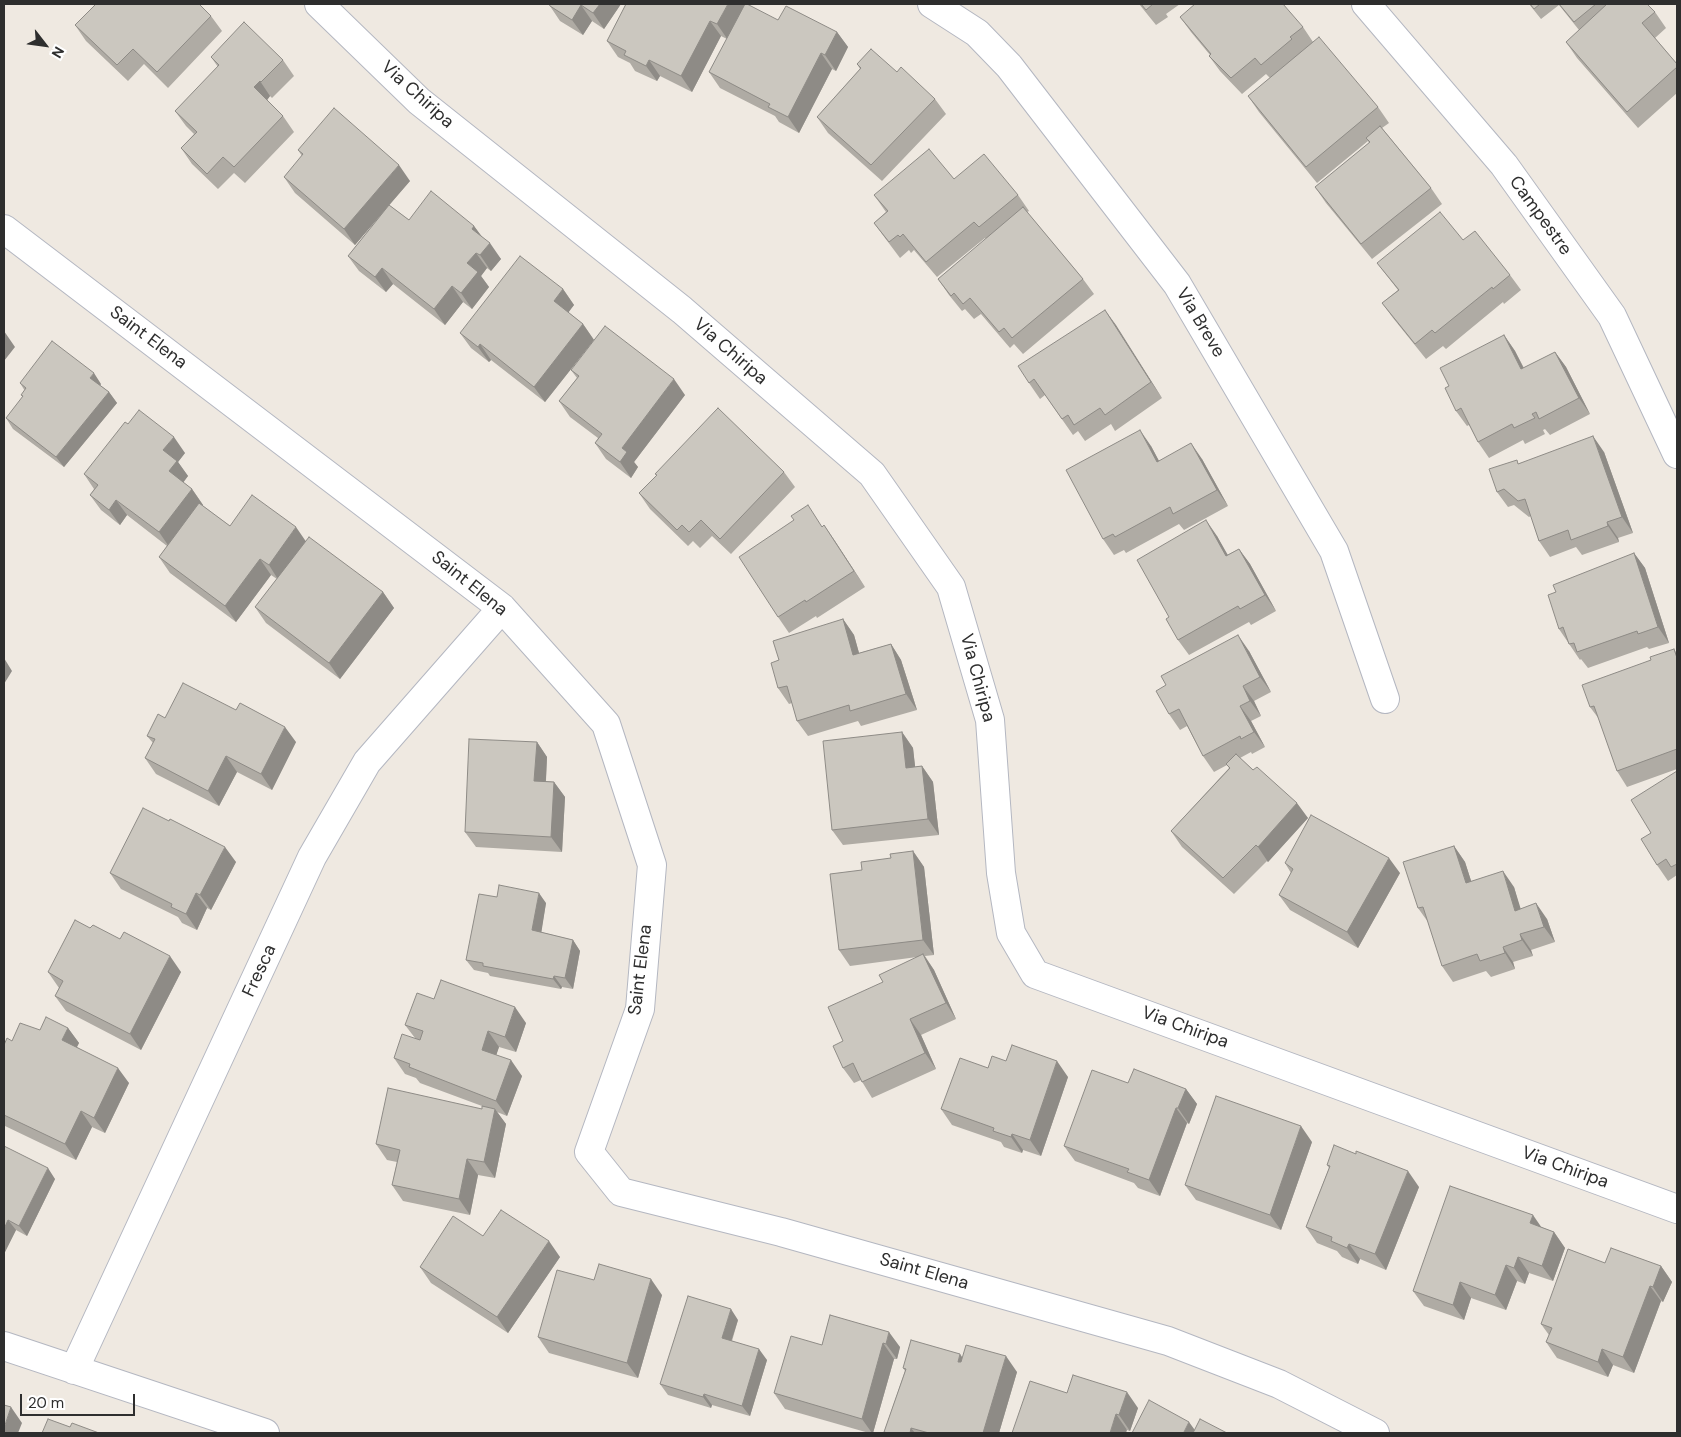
<!DOCTYPE html>
<style>
body{margin:0}
#map{position:relative;width:1681px;height:1437px;overflow:hidden;background:#efe9e1;font-family:"DM Sans",sans-serif}
canvas{display:block}
.frame{position:absolute;inset:0;border:5px solid #2e2e2e;pointer-events:none}
.north{position:absolute;left:20px;top:20px;width:50px;height:50px;-webkit-text-stroke:4px #fff;paint-order:stroke;rotate:120deg;font-size:14px;font-weight:700;line-height:20px;text-align:center;color:#2e2e2e}
.north::after{content:'';display:block;margin:auto;width:18px;height:22px;background:#2e2e2e;clip-path:polygon(50% 0,100% 100%,50% 72%,0 100%)}
.scale{position:absolute;left:20px;top:1394px;width:115px;height:22px;box-sizing:border-box;border:2px solid #2e2e2e;border-top:0;padding-left:6px;font-size:15px;line-height:18px;white-space:nowrap;color:#2e2e2e;-webkit-text-stroke:4px #fff;paint-order:stroke}
</style>
<div id="map">
<canvas width="1681" height="1437"></canvas>
<div class="frame"></div>
<div class="north">N</div>
<div class="scale">20 m</div>
</div>
<script>
const c = document.querySelector('canvas').getContext('2d');
c.lineJoin = 'round';
const toPath = rows => new Path2D(rows.map(r => 'M' + r).join(''));
function stroke(path, color, width, dash) { c.strokeStyle = color; c.lineWidth = width; c.lineCap = dash ? 'butt' : 'round'; c.setLineDash(dash || []); c.stroke(path); }
function fill(path, color) { c.fillStyle = color; c.fill(path, 'evenodd'); }
function label(font, color, halo, rows, align = 'center') {
  c.font = font + ' "DM Sans",sans-serif'; c.lineWidth = 4.5; c.setLineDash([]); c.textBaseline = 'middle'; c.strokeStyle = halo; c.fillStyle = color; for (const [text, x, y, turn = 0] of rows) {
    c.save(); c.translate(x, y); c.rotate((+turn || 0) * Math.PI / 180); c.textAlign = isNaN(turn) ? turn : align; if (halo) c.strokeText(text, 0, 0); c.fillText(text, 0, 0); c.restore();
  }
}
const street = toPath([
 [319,4,419,101,682,310,872,474,951,587,990,720,1001,873,1011,933,1035,974,1677,1209],
 [932,4,977,33,1009,66,1177,284,1334,551,1385,699],
 [1366,4,1504,165,1612,316,1677,454],
 [4,229,502,608,606,724,652,865,640,1009,589,1152,621,1192,781,1232,1168,1341,1279,1384,1375,1433],
 [4,1346,265,1433],
 [74,1370,312,857,367,762,502,608]
]);
stroke(street, '#b4b7c1', 30);
stroke(street, '#fff', 28);
fill(toPath([
 [621,4,604,29,592,21,583,35,560,21,550,6],
 [626,4,778,20,837,32,848,47,836,71,832,69,799,133,779,122,775,116,720,88,709,72,727,39,721,36,692,92,660,76,657,81,635,71,630,63,618,57,607,41],
 [1139,4,1180,4,1166,14,1168,17,1156,25],
 [1529,4,1647,4,1655,12,1666,28,1655,38,1677,64,1677,93,1638,128,1577,58,1566,42,1579,30,1559,5,1541,19],
 [211,16,222,31,168,88,144,64,128,81,86,41,75,25],
 [1180,17,1303,27,1313,42,1378,107,1389,123,1382,128,1431,188,1442,204,1372,259,1326,203,1315,187,1369,143,1368,141,1317,183,1259,112,1248,96,1270,78,1266,74,1242,94,1220,71,1209,56,1210,55,1191,32],
 [211,57,283,60,294,76,272,98,270,96,267,100,283,116,294,132,245,183,234,173,218,189,192,164,181,148,194,134,186,126,175,111,218,67],
 [857,64,897,72,935,99,946,114,882,181,828,133,817,117,860,69],
 [298,150,410,181,389,205,409,220,474,226,483,238,501,259,491,271,487,268,481,276,489,287,472,309,463,302,445,325,393,284,386,292,359,271,348,256,383,212,355,245,295,193,284,177,302,156],
 [954,179,1018,195,1029,211,1027,212,1083,279,1094,294,1023,354,1014,344,1010,348,981,314,974,319,965,309,962,311,949,295,938,279,986,239,985,238,937,277,914,250,911,253,909,250,900,258,885,238,874,223,886,212,874,195],
 [1463,240,1510,275,1521,290,1504,304,1503,302,1446,349,1443,346,1426,359,1393,318,1382,303,1398,290,1377,263],
 [563,289,574,305,568,312,583,324,594,340,545,402,491,360,489,362,471,348,460,333],
 [1105,310,1162,398,1115,431,1111,424,1085,441,1078,431,1073,435,1045,395,1040,399,1029,383],
 [1504,335,1515,351,1524,368,1555,352,1566,367,1590,414,1550,435,1545,429,1543,430,1545,434,1525,444,1523,440,1489,458,1478,442,1469,425,1467,426,1456,411,1449,386],
 [571,370,685,395,634,462,638,467,631,478,606,459,595,443,598,438,570,417,559,401,577,378],
 [20,383,101,384,100,385,109,392,117,403,64,467,13,429,6,418,23,397,21,395,25,391],
 [128,424,185,453,178,462,188,476,183,482,192,489,203,505,203,506,230,526,305,541,383,592,394,608,340,679,266,623,255,607,277,579,271,575,236,622,170,573,159,557,167,546,127,515,120,525,101,510,90,495,94,489,84,474],
 [1151,446,1159,461,1202,459,1228,506,1184,530,1179,524,1126,553,1124,550,1114,555,1103,539],
 [1604,452,1633,533,1618,538,1619,542,1582,555,1576,547,1550,557,1539,541,1531,516,1529,517,1514,505,1508,507,1497,492,1520,463],
 [784,472,795,487,731,554,712,536,700,548,693,541,688,546,650,509,639,493],
 [824,525,865,587,817,618,816,616,789,633,778,617,823,526],
 [1217,536,1227,555,1239,549,1250,564,1276,611,1251,625,1249,622,1189,655,1178,640,1169,617],
 [1634,553,1645,568,1669,643,1649,649,1647,647,1588,668,1581,659,1580,660,1559,629,1556,592],
 [843,619,854,635,859,653,891,644,901,660,917,710,861,726,858,721,808,736,797,721,792,703,789,704,778,688,779,660],
 [1674,649,1677,654,1677,769,1627,787,1617,771,1599,719,1590,707,1651,660],
 [1249,651,1271,692,1254,701,1261,716,1251,721,1265,747,1252,754,1251,752,1240,758,1308,818,1268,862,1267,861,1234,894,1182,847,1171,831,1229,768,1227,765,1214,772,1203,756,1187,726,1180,730,1169,714],
 [165,718,296,742,272,790,237,772,219,806,156,774,145,758,153,743,147,736],
 [902,732,913,748,915,767,922,766,933,782,939,835,843,845,832,830],
 [537,742,547,757,546,781,554,782,565,797,562,852,476,847,465,832],
 [1677,771,1677,876,1677,875,1668,881,1657,865,1651,833],
 [169,821,236,862,211,910,207,908,197,930,182,923,178,917,121,889,110,873],
 [1454,846,1465,862,1471,881,1514,887,1520,909,1547,919,1555,942,1531,950,1533,956,1513,962,1515,969,1491,977,1486,971,1453,982,1442,966,1428,922,1418,908],
 [913,851,924,867,934,955,925,956,934,970,956,1019,921,1035,936,1069,872,1098,861,1080,854,1083,843,1068,843,1041,883,982,917,957,850,966,839,950,862,870,891,858],
 [1285,863,1400,873,1358,948,1290,910,1279,895,1291,873],
 [497,897,546,903,541,932,573,940,580,951,573,989,562,987,561,989,490,976,488,973,474,970,466,960],
 [90,928,181,972,141,1050,66,1011,55,996,59,988,48,972],
 [434,999,526,1023,516,1052,499,1047,496,1055,522,1076,507,1116,497,1112,506,1124,495,1178,478,1175,470,1215,403,1201,392,1185,397,1162,387,1160,376,1144,482,1109,482,1106,420,1083,416,1078,405,1074,394,1058,415,1038,405,1025],
 [68,1028,79,1043,77,1047,129,1083,105,1133,92,1127,76,1160,5,1126,4,1124,4,1045,12,1041,40,1030],
 [1006,1061,1068,1077,1041,1156,1023,1150,1022,1153,1004,1147,1001,1142,952,1125,941,1109,988,1068],
 [1128,1083,1186,1089,1197,1104,1189,1124,1187,1123,1160,1196,1138,1188,1134,1183,1075,1161,1064,1146],
 [1312,1142,1281,1230,1196,1200,1185,1185],
 [4,1146,55,1179,27,1236,16,1230,4,1254],
 [1327,1165,1419,1187,1386,1270,1360,1259,1358,1264,1342,1257,1337,1251,1317,1243,1306,1227,1329,1168],
 [1541,1227,1554,1232,1565,1248,1553,1281,1529,1273,1525,1284,1517,1281,1506,1310,1471,1298,1464,1320,1424,1306,1413,1291],
 [483,1236,560,1257,508,1333,431,1283,420,1267],
 [1605,1263,1661,1266,1672,1282,1663,1302,1661,1301,1634,1373,1613,1365,1608,1377,1557,1358,1546,1342,1549,1335,1541,1324],
 [594,1280,662,1295,638,1378,549,1353,538,1337],
 [830,1315,900,1347,897,1359,894,1359,873,1433,869,1433,785,1409,774,1393,822,1345],
 [738,1320,732,1341,767,1360,750,1416,712,1405,711,1408,668,1395,660,1384],
 [963,1358,1017,1372,999,1433,885,1433,884,1432,905,1371,903,1368],
 [1067,1393,1138,1408,1130,1431,1127,1430]
]), '#afaba4');
fill(toPath([
 [600,4,621,4,604,29,593,13],
 [728,4,747,4,728,40,717,24],
 [581,5,592,21,583,35,572,20],
 [710,21,721,36,692,92,681,76],
 [837,32,848,47,836,71,825,55],
 [821,53,832,69,799,133,788,117],
 [649,60,660,76,657,81,646,66],
 [260,81,270,96,265,103,254,87],
 [399,165,410,181,355,245,344,229],
 [474,226,485,241,472,229],
 [490,243,501,259,491,271,480,255],
 [476,253,487,268,481,276,489,287,472,309,461,293,467,263],
 [382,268,393,284,386,292,375,277],
 [452,286,463,302,445,325,434,309],
 [563,289,574,305,565,317,554,301],
 [1105,310,1116,325,1162,398,1151,382],
 [583,324,594,340,545,402,534,387],
 [4,331,15,347,4,361],
 [1504,335,1515,351,1532,385,1521,369],
 [480,344,491,360,489,362,478,347],
 [1555,352,1566,367,1590,414,1579,398],
 [94,373,101,384,98,389,90,378],
 [674,379,685,395,634,462,638,467,631,478,620,462,622,448],
 [109,392,117,403,64,467,56,457],
 [1140,430,1151,446,1168,478,1157,462],
 [1593,436,1604,452,1633,533,1622,517],
 [174,437,185,453,178,462,188,476,180,487,169,471,163,450],
 [1191,443,1202,459,1228,506,1217,490],
 [192,489,203,505,170,548,159,532],
 [116,500,127,515,120,525,109,510],
 [1206,520,1217,536,1237,571,1226,556],
 [1607,522,1618,538,1619,542,1608,526],
 [824,525,835,541,865,587,854,571],
 [296,527,307,543,279,581,269,565],
 [1239,549,1250,564,1276,611,1265,595],
 [1634,553,1645,568,1669,643,1658,627],
 [260,559,271,575,236,622,225,606],
 [383,592,394,608,340,679,329,663],
 [843,619,854,635,864,671,853,655],
 [1238,635,1249,651,1271,692,1260,677],
 [891,644,901,660,917,710,906,694],
 [4,658,12,671,4,684],
 [1243,686,1254,701,1261,716,1250,701],
 [1240,706,1251,721,1265,747,1254,732],
 [285,727,296,742,272,790,261,774],
 [902,732,913,748,917,783,906,768],
 [537,742,547,757,545,797,534,781],
 [226,756,237,772,219,806,208,791],
 [922,766,933,782,939,835,928,819],
 [554,782,565,797,562,852,551,837],
 [1297,803,1308,818,1268,862,1258,847],
 [1454,846,1465,862,1477,899,1466,883],
 [225,847,236,862,211,910,200,895],
 [913,851,924,867,934,955,923,940],
 [1389,858,1400,873,1358,948,1347,932],
 [1503,871,1514,887,1526,926,1515,911],
 [196,893,207,908,197,930,186,914],
 [539,893,546,903,540,941,532,930],
 [1536,903,1547,919,1555,942,1544,927],
 [1520,934,1531,950,1533,956,1522,940],
 [573,940,580,951,573,989,565,978],
 [1503,947,1513,962,1515,969,1505,953],
 [923,954,934,970,956,1019,946,1003],
 [170,956,181,972,141,1050,130,1034],
 [554,976,562,987,561,989,553,979],
 [515,1007,526,1023,516,1052,505,1037],
 [910,1019,921,1035,936,1069,925,1053],
 [68,1028,79,1043,72,1056,62,1040],
 [488,1031,499,1047,493,1065,482,1050],
 [511,1060,522,1076,507,1116,496,1101],
 [1057,1061,1068,1077,1041,1156,1030,1140],
 [118,1068,129,1083,105,1133,94,1118],
 [1186,1089,1197,1104,1189,1124,1178,1108],
 [1176,1108,1187,1123,1160,1196,1149,1180],
 [495,1109,506,1124,495,1178,484,1162],
 [81,1111,92,1127,76,1160,65,1144],
 [1301,1126,1312,1142,1281,1230,1270,1215],
 [1012,1134,1023,1150,1022,1153,1011,1137],
 [467,1159,478,1175,470,1215,459,1199],
 [48,1168,55,1179,27,1236,19,1226],
 [1408,1171,1419,1187,1386,1270,1375,1254],
 [1533,1215,1544,1231,1530,1223],
 [8,1220,16,1230,4,1254,4,1229],
 [1554,1232,1565,1248,1553,1281,1542,1266],
 [549,1241,560,1257,508,1333,497,1317],
 [1349,1244,1360,1259,1358,1264,1347,1248],
 [1518,1257,1529,1273,1525,1284,1514,1268],
 [1506,1265,1517,1281,1506,1310,1495,1295],
 [1661,1266,1672,1282,1663,1302,1653,1287],
 [651,1279,662,1295,638,1378,627,1363],
 [1460,1282,1471,1298,1464,1320,1453,1305],
 [1650,1286,1661,1301,1634,1373,1623,1357],
 [731,1309,738,1320,729,1348,722,1338],
 [889,1332,900,1347,897,1359,886,1344],
 [883,1343,894,1359,873,1433,872,1433,862,1419],
 [759,1349,767,1360,750,1416,742,1406],
 [1602,1349,1613,1365,1608,1377,1598,1362],
 [960,1354,971,1370,958,1362],
 [1006,1356,1017,1372,999,1433,983,1433],
 [1127,1392,1138,1408,1130,1431,1119,1415],
 [704,1394,712,1405,711,1408,703,1397],
 [11,1407,22,1423,18,1433,4,1433,4,1428],
 [1116,1414,1127,1430,1126,1433,1110,1433],
 [1189,1422,1197,1433,1185,1433,1184,1432],
 [911,1428,915,1433,910,1433]
]), '#8e8b86');
const building = toPath([
 [96,4,199,4,211,16,157,72,133,49,117,65,75,25,96,4],
 [549,4,600,4,593,13,581,5,572,20,550,6,549,4],
 [626,4,728,4,717,24,710,21,681,76,649,60,646,66,624,55,626,51,607,41,626,4],
 [745,4,747,4,778,20,786,6,837,32,825,55,821,53,788,117,768,107,770,104,709,72,745,4],
 [1141,4,1153,4,1146,10,1141,4],
 [1195,4,1283,4,1303,27,1290,37,1292,39,1261,65,1255,58,1231,78,1209,56,1211,54,1180,17,1195,4],
 [1530,4,1540,4,1534,9,1530,4],
 [1559,4,1596,4,1574,22,1559,4],
 [1607,4,1647,4,1655,12,1642,23,1677,64,1677,67,1627,112,1566,42,1607,4],
 [244,22,283,60,261,82,260,81,254,87,283,116,234,167,223,157,207,174,181,148,197,132,175,111,219,65,211,57,244,22],
 [1319,37,1378,107,1306,167,1248,96,1319,37],
 [871,49,897,72,901,67,935,99,871,165,817,117,861,68,857,64,871,49],
 [334,108,399,165,344,229,284,177,303,154,298,150,334,108],
 [1380,126,1431,188,1361,244,1315,187,1370,142,1366,138,1380,126],
 [929,149,954,179,984,154,1018,195,979,227,974,222,926,262,903,234,900,237,898,235,889,242,874,223,888,211,874,195,929,149],
 [431,191,474,226,472,229,490,243,480,255,476,253,467,263,478,272,461,293,452,286,434,309,382,268,375,277,348,256,389,205,409,220,431,191],
 [1023,207,1083,279,1012,338,1004,328,999,332,970,298,963,304,954,293,951,296,938,279,1023,207],
 [1440,212,1463,240,1475,231,1510,275,1493,289,1492,287,1435,333,1432,330,1415,344,1382,303,1399,290,1377,263,1440,212],
 [520,256,563,289,554,301,583,324,534,387,480,344,478,347,460,333,520,256],
 [1105,310,1151,382,1105,415,1100,408,1074,425,1068,415,1062,419,1034,379,1029,383,1018,366,1105,310],
 [605,326,674,379,622,448,627,452,620,462,595,443,602,434,559,401,579,376,571,370,605,326],
 [1504,335,1521,369,1555,352,1579,398,1539,419,1536,412,1532,414,1535,418,1514,428,1512,424,1478,442,1461,408,1456,411,1445,388,1449,386,1440,368,1504,335],
 [52,341,94,373,90,378,109,392,56,457,6,418,23,396,21,395,26,388,20,383,52,341],
 [718,408,784,472,720,539,701,520,689,532,682,525,677,530,639,493,657,475,655,474,718,408],
 [139,410,174,437,163,450,177,461,169,471,192,489,159,532,116,500,109,510,90,495,98,485,84,474,125,422,128,424,139,410],
 [1140,430,1157,462,1191,443,1217,490,1173,514,1170,507,1115,537,1113,534,1103,539,1066,470,1140,430],
 [1593,436,1622,517,1607,522,1608,526,1571,540,1568,530,1539,541,1525,499,1518,501,1504,489,1497,492,1489,469,1517,460,1518,464,1593,436],
 [252,495,296,527,269,565,260,559,225,606,159,557,199,503,230,526,252,495],
 [808,505,822,527,824,525,854,571,806,602,805,600,778,617,739,557,794,520,791,516,808,505],
 [1206,520,1226,556,1239,549,1265,595,1240,609,1238,606,1178,640,1166,619,1169,617,1137,560,1206,520],
 [309,537,383,592,329,663,255,607,309,537],
 [1634,553,1658,627,1638,634,1637,631,1577,652,1574,643,1569,644,1563,627,1559,629,1548,595,1556,592,1553,585,1634,553],
 [843,619,853,655,891,644,906,694,850,711,849,705,797,721,787,686,778,688,771,663,779,660,773,641,843,619],
 [1238,635,1260,677,1243,686,1250,701,1240,706,1254,732,1241,739,1240,736,1203,756,1179,709,1169,714,1156,691,1166,685,1161,676,1238,635],
 [1674,649,1677,658,1677,749,1617,771,1594,706,1590,707,1582,685,1651,660,1650,657,1674,649],
 [183,683,236,710,240,703,285,727,261,774,226,756,208,791,145,758,155,739,147,736,158,714,165,718,183,683],
 [902,732,906,768,922,766,928,819,832,830,823,741,902,732],
 [469,739,537,742,534,781,554,782,551,837,465,832,469,739],
 [1236,754,1253,770,1257,767,1297,803,1258,847,1256,845,1223,878,1171,831,1230,768,1226,764,1236,754],
 [1677,771,1677,864,1671,867,1666,859,1657,865,1641,839,1651,833,1631,800,1677,771],
 [143,808,169,821,170,819,225,847,200,895,196,893,186,914,171,907,172,904,110,873,143,808],
 [1311,815,1389,858,1347,932,1279,895,1293,869,1285,863,1311,815],
 [1454,846,1466,883,1503,871,1515,911,1536,903,1544,927,1520,934,1522,940,1503,947,1505,953,1480,961,1477,954,1442,966,1423,907,1418,908,1403,862,1454,846],
 [913,851,923,940,839,950,830,874,862,870,861,862,891,858,890,854,913,851],
 [499,885,539,893,532,930,573,940,565,978,554,976,553,979,483,966,483,963,466,960,479,894,497,897,499,885],
 [75,920,90,928,93,925,120,939,124,932,170,956,130,1034,55,996,63,981,48,972,75,920],
 [923,954,946,1003,910,1019,925,1053,862,1082,853,1063,843,1068,833,1046,843,1041,828,1007,883,982,879,975,923,954],
 [441,980,515,1007,505,1037,488,1031,482,1050,511,1060,496,1101,409,1067,410,1064,394,1058,402,1034,420,1040,423,1031,405,1025,417,993,434,999,441,980],
 [46,1017,68,1028,62,1040,118,1068,94,1118,81,1111,65,1144,4,1115,4,1045,7,1038,12,1041,20,1023,40,1030,46,1017],
 [1012,1045,1057,1061,1030,1140,1012,1134,1011,1137,993,1131,994,1128,941,1109,960,1058,988,1068,992,1056,1006,1061,1012,1045],
 [1134,1069,1186,1089,1178,1108,1176,1108,1149,1180,1127,1172,1129,1169,1064,1146,1092,1070,1128,1083,1134,1069],
 [388,1088,482,1109,482,1106,495,1109,484,1162,467,1159,459,1199,392,1185,400,1150,376,1144,388,1088],
 [1216,1096,1301,1126,1270,1215,1185,1185,1216,1096],
 [1334,1145,1356,1154,1356,1151,1408,1171,1375,1254,1349,1244,1347,1248,1331,1241,1332,1237,1306,1227,1330,1166,1327,1165,1334,1145],
 [4,1146,48,1168,19,1226,8,1220,4,1229,4,1146],
 [1450,1186,1533,1215,1530,1223,1554,1232,1542,1266,1518,1257,1514,1268,1506,1265,1495,1295,1460,1282,1453,1305,1413,1291,1450,1186],
 [501,1210,549,1241,497,1317,420,1267,453,1216,483,1236,501,1210],
 [1611,1248,1661,1266,1653,1287,1650,1286,1623,1357,1602,1349,1598,1362,1546,1342,1552,1328,1541,1324,1568,1249,1605,1263,1611,1248],
 [599,1264,651,1279,627,1363,538,1337,557,1270,594,1280,599,1264],
 [688,1296,731,1309,722,1338,759,1349,742,1406,704,1394,703,1397,660,1384,688,1296],
 [830,1315,889,1332,886,1344,883,1343,862,1419,774,1393,791,1336,822,1345,830,1315],
 [911,1340,960,1354,958,1362,961,1362,966,1345,1006,1356,983,1433,929,1433,911,1428,910,1433,888,1433,884,1432,906,1369,903,1368,911,1340],
 [1073,1375,1127,1392,1119,1415,1116,1414,1110,1433,1012,1433,1030,1381,1067,1393,1073,1375],
 [1149,1400,1189,1422,1184,1432,1187,1433,1132,1433,1149,1400],
 [4,1405,11,1407,4,1428,4,1405],
 [48,1419,70,1427,72,1423,99,1433,42,1433,48,1419],
 [1200,1419,1227,1433,1193,1433,1200,1419]
]);
fill(building, '#cbc7bf');
stroke(building, '#8e8b86', 1);
label('18px', '#2e2e2e', '#fff', [
 ["Via Chiripa",417,95,42],
 ["Campestre",1540,216,54],
 ["Via Breve",1200,323,59],
 ["Saint Elena",148,338,37],
 ["Via Chiripa",730,352,41],
 ["Saint Elena",469,584,39],
 ["Via Chiripa",977,678,75],
 ["Saint Elena",641,970,-83],
 ["Fresca",260,971,-65],
 ["Via Chiripa",1185,1028,20],
 ["Via Chiripa",1565,1168,20],
 ["Saint Elena",924,1272,16]
]);
</script>
